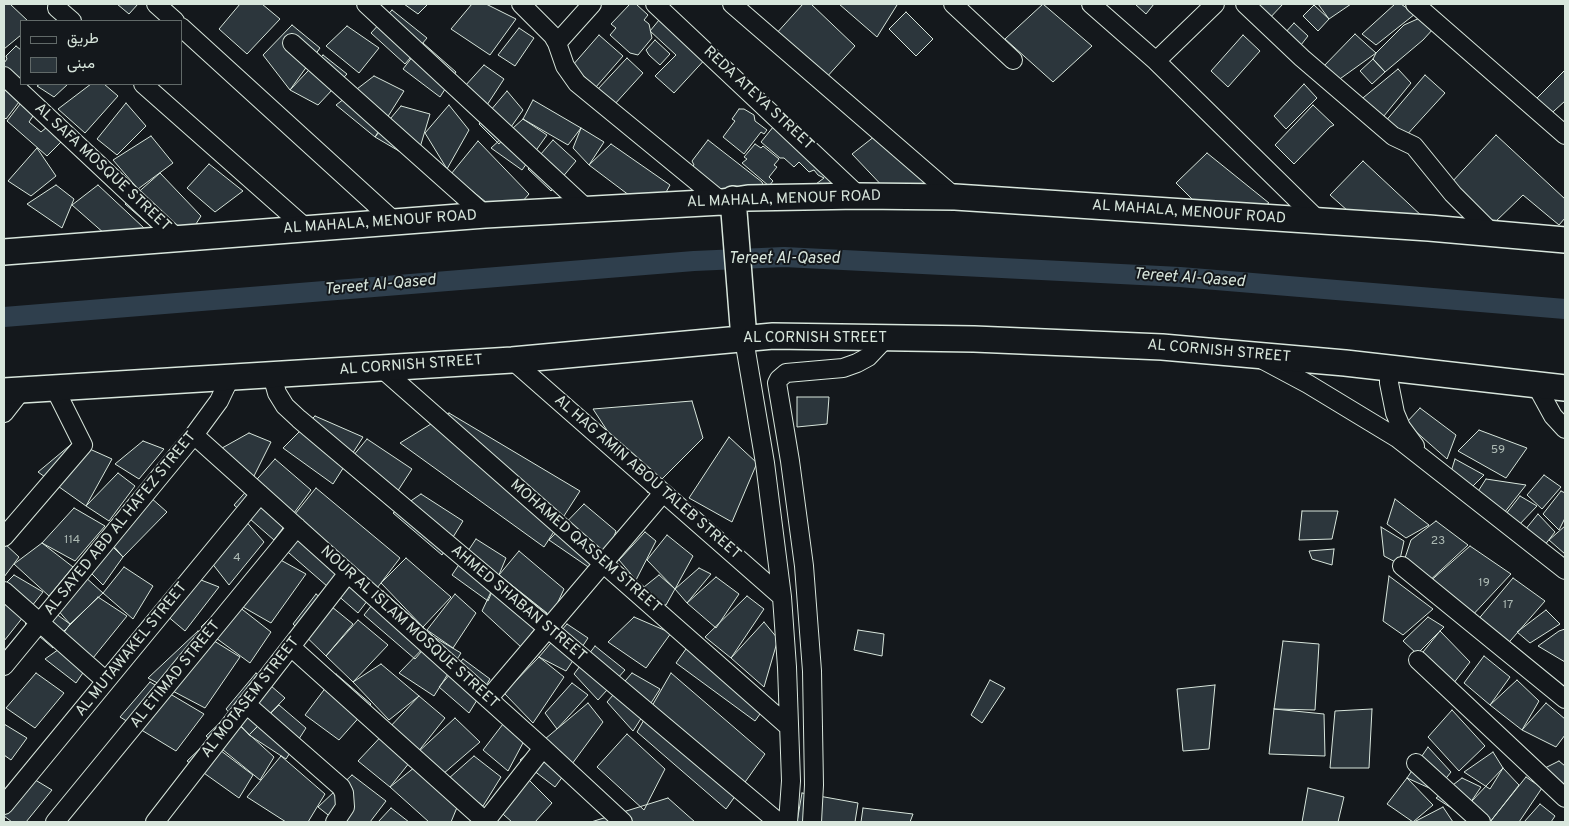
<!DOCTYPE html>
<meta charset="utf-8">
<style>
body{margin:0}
#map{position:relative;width:1569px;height:826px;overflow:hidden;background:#14181c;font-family:Overpass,Vazirmatn,sans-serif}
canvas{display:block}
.frame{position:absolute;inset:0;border:5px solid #d8e6dc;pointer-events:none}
.legend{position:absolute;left:20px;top:20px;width:162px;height:65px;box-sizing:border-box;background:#14181c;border:1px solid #626a69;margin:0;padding:6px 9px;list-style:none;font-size:15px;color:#d8e6dc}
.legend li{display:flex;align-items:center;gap:10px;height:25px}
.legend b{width:25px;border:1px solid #626a69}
</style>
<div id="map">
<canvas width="1569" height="826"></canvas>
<div class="frame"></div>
<ul class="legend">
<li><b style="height:6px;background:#14181c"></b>طريق</li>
<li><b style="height:14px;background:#2c363c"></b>مبنى</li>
</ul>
</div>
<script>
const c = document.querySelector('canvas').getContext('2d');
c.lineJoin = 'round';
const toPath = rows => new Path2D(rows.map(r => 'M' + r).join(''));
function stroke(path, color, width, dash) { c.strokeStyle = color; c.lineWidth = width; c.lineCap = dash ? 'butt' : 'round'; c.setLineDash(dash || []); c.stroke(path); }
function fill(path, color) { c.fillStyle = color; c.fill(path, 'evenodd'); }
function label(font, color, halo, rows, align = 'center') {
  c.font = font + ' Overpass,sans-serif'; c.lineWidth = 4; c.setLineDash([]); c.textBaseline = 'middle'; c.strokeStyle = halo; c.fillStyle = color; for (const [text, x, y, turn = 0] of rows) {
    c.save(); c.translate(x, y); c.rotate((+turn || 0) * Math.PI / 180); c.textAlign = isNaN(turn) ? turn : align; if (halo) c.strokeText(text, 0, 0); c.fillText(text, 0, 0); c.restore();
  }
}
stroke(toPath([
 [4,317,694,261,784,257,1180,277,1565,309]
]), '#2f3f4d', 20);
const building = toPath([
 [4,4,10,4,28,21,21,21,21,35,4,49,4,4],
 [117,4,138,4,129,14,117,4],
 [240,4,262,4,280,19,247,54,219,29,240,4],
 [404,4,428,4,418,14,404,4],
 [472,4,486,4,516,19,490,55,451,29,472,4],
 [630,4,636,4,648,15,644,20,649,24,652,38,638,55,630,53,610,35,616,28,611,24,630,4],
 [803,4,811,4,855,46,825,79,775,35,803,4],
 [839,4,896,4,897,5,877,37,839,4],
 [1043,4,1092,46,1053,82,1005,39,1043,4],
 [1135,4,1154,4,1146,14,1135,4],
 [1250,4,1283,4,1267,21,1250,4],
 [1318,4,1351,4,1329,19,1318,4],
 [1395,4,1401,4,1415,14,1376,45,1362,34,1395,4],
 [1314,5,1329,19,1318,31,1303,16,1314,5],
 [392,10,427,38,405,64,371,33,392,10],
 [906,12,933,39,916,56,889,29,906,12],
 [664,14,709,55,674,93,655,76,676,55,650,31,664,14],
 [1422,17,1434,28,1423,40,1385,72,1373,59,1376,53,1404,25,1422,17],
 [1294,23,1308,36,1297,50,1284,34,1294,23],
 [292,25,320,48,290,90,263,55,292,25],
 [347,26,379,48,359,73,326,46,347,26],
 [519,28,534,38,515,66,498,55,519,28],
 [1355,34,1376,53,1337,81,1321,69,1355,34],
 [599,35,623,56,596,87,572,66,599,35],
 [1243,35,1260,51,1228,87,1211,71,1243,35],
 [655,40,670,54,660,65,649,55,646,50,655,40],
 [423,43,456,72,440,97,403,69,423,43],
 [16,46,21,50,21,80,4,67,4,63,7,59,6,56,16,46],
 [323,55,347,74,318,105,290,90,323,55],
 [627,58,643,73,614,105,597,90,627,58],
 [1373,59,1385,72,1372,84,1360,71,1373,59],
 [484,65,504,79,487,105,465,86,484,65],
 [1398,69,1411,83,1379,122,1358,102,1398,69],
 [1565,70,1565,101,1544,120,1530,105,1565,70],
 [1425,75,1445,93,1404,138,1384,123,1425,75],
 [374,76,404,91,375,137,336,105,374,76],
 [4,80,22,98,6,119,4,117,4,80],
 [40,84,68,84,54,97,37,86,40,84],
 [91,84,104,84,118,96,85,133,58,109,91,84],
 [1304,84,1317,98,1286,129,1274,116,1304,84],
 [507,91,523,110,499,144,479,124,507,91],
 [24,99,28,110,33,116,29,122,41,132,47,127,66,137,47,156,7,121,24,99],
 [533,100,581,128,568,145,523,119,533,100],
 [126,103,146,126,117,155,97,139,126,103],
 [449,105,469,130,447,169,425,133,449,105],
 [1313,105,1334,125,1330,127,1294,164,1275,145,1313,105],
 [401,106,430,114,416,161,375,137,401,106],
 [739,109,744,109,754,115,755,121,767,130,764,134,761,132,744,154,723,137,735,121,732,119,739,109],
 [523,119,547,135,522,170,491,148,523,119],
 [778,121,846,186,812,187,824,178,818,175,814,170,809,172,799,162,794,167,784,158,780,158,761,142,778,121],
 [581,128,604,142,589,165,573,148,581,128],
 [1496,135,1565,199,1565,218,1559,225,1523,195,1493,224,1450,184,1496,135],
 [151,136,173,163,138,189,113,160,151,136],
 [875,136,946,193,888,192,852,154,875,136],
 [553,140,576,161,551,191,528,169,553,140],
 [708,140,762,182,766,192,714,194,687,173,694,165,692,161,708,140],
 [478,141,529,194,507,219,451,174,478,141],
 [611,144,670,185,654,214,589,165,611,144],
 [755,144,761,148,763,146,779,159,774,165,777,167,769,177,773,181,769,186,742,163,747,159,744,157,755,144],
 [37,148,56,176,31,196,8,181,37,148],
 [1207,153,1269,203,1261,208,1201,208,1176,183,1207,153],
 [1363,161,1424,218,1357,219,1330,195,1363,161],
 [209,164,243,191,215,212,187,188,209,164],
 [160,173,201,216,179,251,125,204,160,173],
 [56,185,74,199,62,228,27,204,56,185],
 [98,185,144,228,130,256,72,205,98,185],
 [797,397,829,397,827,424,797,427,797,397],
 [692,401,703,438,648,493,593,409,692,401],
 [1420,408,1456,435,1447,459,1406,423,1420,408],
 [449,413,580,491,544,547,400,443,449,413],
 [315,416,363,437,333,484,283,448,315,416],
 [1479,430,1527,448,1506,478,1458,451,1479,430],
 [249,433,271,442,246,492,206,457,249,433],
 [729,437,757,463,732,522,689,498,729,437],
 [367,439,412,469,388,506,343,468,367,439],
 [143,441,164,449,139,479,115,464,143,441],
 [74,442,112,459,86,506,38,472,74,442],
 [275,459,311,490,274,540,234,505,275,459],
 [1455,459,1484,475,1470,489,1450,475,1455,459],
 [118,473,135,486,109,521,86,506,118,473],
 [1544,475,1561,487,1542,509,1527,495,1544,475],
 [1486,479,1526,485,1504,513,1475,496,1486,479],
 [316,488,400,558,358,613,274,540,316,488],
 [1561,491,1565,493,1565,518,1559,530,1543,514,1561,491],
 [421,494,463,521,442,555,393,513,421,494],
 [1520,496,1537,506,1518,526,1505,515,1520,496],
 [150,497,167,512,123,557,111,543,150,497],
 [1395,499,1429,525,1406,538,1387,524,1395,499],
 [584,504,616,531,600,575,549,540,584,504],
 [74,508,105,526,75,561,42,543,74,508],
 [237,511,264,542,229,585,204,553,237,511],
 [1302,511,1338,511,1332,539,1299,540,1302,511],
 [1538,514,1555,532,1544,546,1525,530,1538,514],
 [1436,521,1468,545,1426,584,1404,561,1411,540,1436,521],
 [1565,526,1565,554,1549,540,1565,526],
 [1381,527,1404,541,1399,564,1384,556,1381,527],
 [645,532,656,541,636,580,619,560,645,532],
 [667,535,693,556,675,589,647,560,667,535],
 [476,539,506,558,488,601,452,575,476,539],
 [4,543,19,557,4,577,4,543],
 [42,543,73,567,49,596,14,564,42,543],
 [110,544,123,557,103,585,87,569,110,544],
 [1470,546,1511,574,1469,619,1427,584,1470,546],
 [1334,549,1332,565,1312,559,1309,551,1334,549],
 [519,551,564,589,551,617,499,575,519,551],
 [266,552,306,574,271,623,229,599,266,552],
 [406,558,451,597,423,627,381,583,406,558],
 [124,567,153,586,133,619,103,593,124,567],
 [699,568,711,574,687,603,675,589,699,568],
 [14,575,43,592,4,641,4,585,14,575],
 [499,575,547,613,521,647,482,611,499,575],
 [659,575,675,589,666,605,629,599,659,575],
 [84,576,103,593,70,624,56,608,84,576],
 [1389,576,1433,609,1403,635,1383,621,1389,576],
 [716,577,739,594,716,628,687,603,716,577],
 [1513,578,1545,601,1504,648,1476,622,1513,578],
 [201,580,219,587,185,631,166,615,201,580],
 [383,591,434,637,415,659,364,615,383,591],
 [316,594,353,624,326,656,293,624,316,594],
 [455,594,476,613,453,648,427,630,455,594],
 [747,596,764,609,731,658,705,637,747,596],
 [98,597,127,616,93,658,62,633,98,597],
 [229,599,271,632,250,663,201,627,229,599],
 [44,605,70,624,53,648,25,624,44,605],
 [1546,610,1560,624,1530,643,1517,632,1546,610],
 [634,617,671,633,646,668,608,642,634,617],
 [1428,617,1444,627,1417,654,1403,641,1428,617],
 [358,620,388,645,353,682,326,656,358,620],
 [764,622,778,639,764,687,731,658,764,622],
 [567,624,588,638,566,671,539,657,567,624],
 [1565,629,1565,662,1538,646,1559,631,1565,629],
 [858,630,884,634,882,656,854,650,858,630],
 [198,631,240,657,205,708,148,678,198,631],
 [1440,631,1470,662,1453,684,1419,657,1440,631],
 [434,637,461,653,434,696,399,673,434,637],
 [1283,641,1319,644,1315,710,1274,709,1283,641],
 [69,642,93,658,76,683,45,659,69,642],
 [595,646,625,670,598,700,574,674,595,646],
 [686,649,770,700,755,721,676,663,686,649],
 [1484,656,1510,677,1490,705,1464,683,1484,656],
 [539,657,564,677,533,723,504,693,539,657],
 [463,659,490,679,469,713,439,687,463,659],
 [381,664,419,696,389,720,353,682,381,664],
 [36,673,64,693,35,728,6,708,36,673],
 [256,673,285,698,249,735,226,709,256,673],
 [632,673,660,689,633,731,607,702,632,673],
 [671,673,765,754,726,809,637,732,671,673],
 [336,674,371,704,339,740,305,715,336,674],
 [990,680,1005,688,982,723,971,715,990,680],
 [1517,680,1539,701,1522,730,1490,705,1517,680],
 [150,682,204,714,176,751,120,717,150,682],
 [572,683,588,695,557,729,545,713,572,683],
 [1215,685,1209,749,1183,751,1177,689,1215,685],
 [419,696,445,718,390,787,358,761,419,696],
 [588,703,603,722,555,787,520,760,588,703],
 [1546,703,1565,719,1565,735,1556,747,1522,730,1546,703],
 [279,705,306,728,286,759,249,735,279,705],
 [1274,709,1324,714,1325,756,1269,754,1274,709],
 [1372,709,1369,768,1330,768,1335,711,1372,709],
 [1452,710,1485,746,1459,771,1428,737,1452,710],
 [228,715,274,757,260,780,206,736,228,715],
 [455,718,480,742,443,774,416,754,455,718],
 [4,724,27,738,11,760,4,755,4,724],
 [503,724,524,741,508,771,483,750,503,724],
 [627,734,665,769,644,810,597,767,627,734],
 [208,741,253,775,239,798,187,761,208,741],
 [1428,747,1451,772,1436,791,1407,778,1428,747],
 [1493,752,1503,768,1490,789,1464,772,1493,752],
 [281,756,325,794,308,822,286,822,247,797,281,756],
 [474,756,501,777,483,806,448,779,474,756],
 [1559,761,1565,766,1565,788,1543,769,1559,761],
 [415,767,458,805,451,822,429,822,390,787,415,767],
 [1503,768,1519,785,1490,822,1471,802,1503,768],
 [352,775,386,801,370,822,337,822,318,807,352,775],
 [1526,777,1542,788,1519,822,1490,822,1526,777],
 [32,778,52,790,26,822,12,822,4,816,4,812,32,778],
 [527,778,552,803,535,822,512,822,496,808,527,778],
 [1407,778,1433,805,1413,822,1387,804,1407,778],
 [1462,778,1481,787,1462,815,1436,798,1462,778],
 [1308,788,1344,797,1338,822,1302,822,1308,788],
 [802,793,858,803,855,822,797,822,802,793],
 [668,798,695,822,591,822,668,798],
 [1540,804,1555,816,1551,822,1524,822,1540,804],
 [1443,807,1453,822,1414,822,1443,807],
 [391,808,409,822,378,822,391,808],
 [863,808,913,814,910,822,861,822,863,808]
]);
fill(building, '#2c363c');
stroke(building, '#d8e6dc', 1);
const street = toPath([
 [156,4,175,21],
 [366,4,587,209],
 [521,4,553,36,557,43,565,66,577,83,722,202],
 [655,4,859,196],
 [732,4,955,197],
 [953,4,1013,60],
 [1091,4,1156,61,1319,221],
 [1245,4,1302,58,1393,136,1414,146,1453,194,1493,234],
 [1415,4,1565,135],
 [57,8,72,21],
 [181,27,395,222],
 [292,43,485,215],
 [557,43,592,4],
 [1156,61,1215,4],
 [4,76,178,239],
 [143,84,307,229],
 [744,339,765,463,782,597,787,667,791,781,788,822],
 [512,360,782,597],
 [1263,360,1308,384,1397,438,1565,570],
 [380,367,789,727],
 [1389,368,1389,383,1395,413,1401,427,1415,446],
 [272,375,277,393,285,406,299,419,778,822],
 [1536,385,1553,416,1565,429],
 [4,413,22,390],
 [194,435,543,748,623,822],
 [4,537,83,445,54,387],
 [1402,566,1565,699],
 [4,591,106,681],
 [291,647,486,822],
 [1418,660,1565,798],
 [4,666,194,435,219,401,230,378],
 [488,699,663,493],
 [246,704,341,787,344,793,345,807,335,822],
 [1416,763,1481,822],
 [4,805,260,494],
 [55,822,297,527],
 [155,822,348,573],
 [485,822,543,748],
 [812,822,814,785,812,671,804,566,790,461,777,383,779,379,786,373,843,368,857,363,868,357,886,338]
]);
const secondary = toPath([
 [733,199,744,339],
 [4,252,485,215,722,202,748,198,859,196,955,197,1429,228,1565,240],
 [4,391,512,360,773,336,974,339,1162,347,1345,363,1565,388]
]);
stroke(street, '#d8e6dc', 20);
stroke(secondary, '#d8e6dc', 28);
stroke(street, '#14181c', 18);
stroke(secondary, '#14181c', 25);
label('12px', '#adbab4', null, [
 ["59",1498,451],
 ["114",72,541],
 ["23",1438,542],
 ["4",237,559],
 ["19",1484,584],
 ["17",1508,606]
]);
label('15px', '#d8e6dc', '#14181c', [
 ["REDA ATEYA STREET",758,99,43],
 ["AL SAFA MOSQUE STREET",102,168,43],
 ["AL MAHALA, MENOUF ROAD",784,200,-2],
 ["AL MAHALA, MENOUF ROAD",1189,213,4],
 ["AL MAHALA, MENOUF ROAD",380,223,-4],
 ["AL CORNISH STREET",815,339],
 ["AL CORNISH STREET",1219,352,5],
 ["AL CORNISH STREET",411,366,-4],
 ["AL HAG AMIN ABOU TALEB STREET",647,478,41],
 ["AL SAYED ABD AL HAFEZ STREET",121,524,-51],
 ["MOHAMED QASSEM STREET",585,547,41],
 ["AHMED SHABAN STREET",518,604,40],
 ["NOUR AL ISLAM MOSQUE STREET",409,628,42],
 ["AL MUTAWAKEL STREET",132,650,-51],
 ["AL ETIMAD STREET",176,675,-51],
 ["AL MOTASEM STREET",251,698,-52]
]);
label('italic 16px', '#d8e6dc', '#14181c', [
 ["Tereet Al-Qased",784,260],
 ["Tereet Al-Qased",1189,279,4],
 ["Tereet Al-Qased",380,286,-5]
]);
</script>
